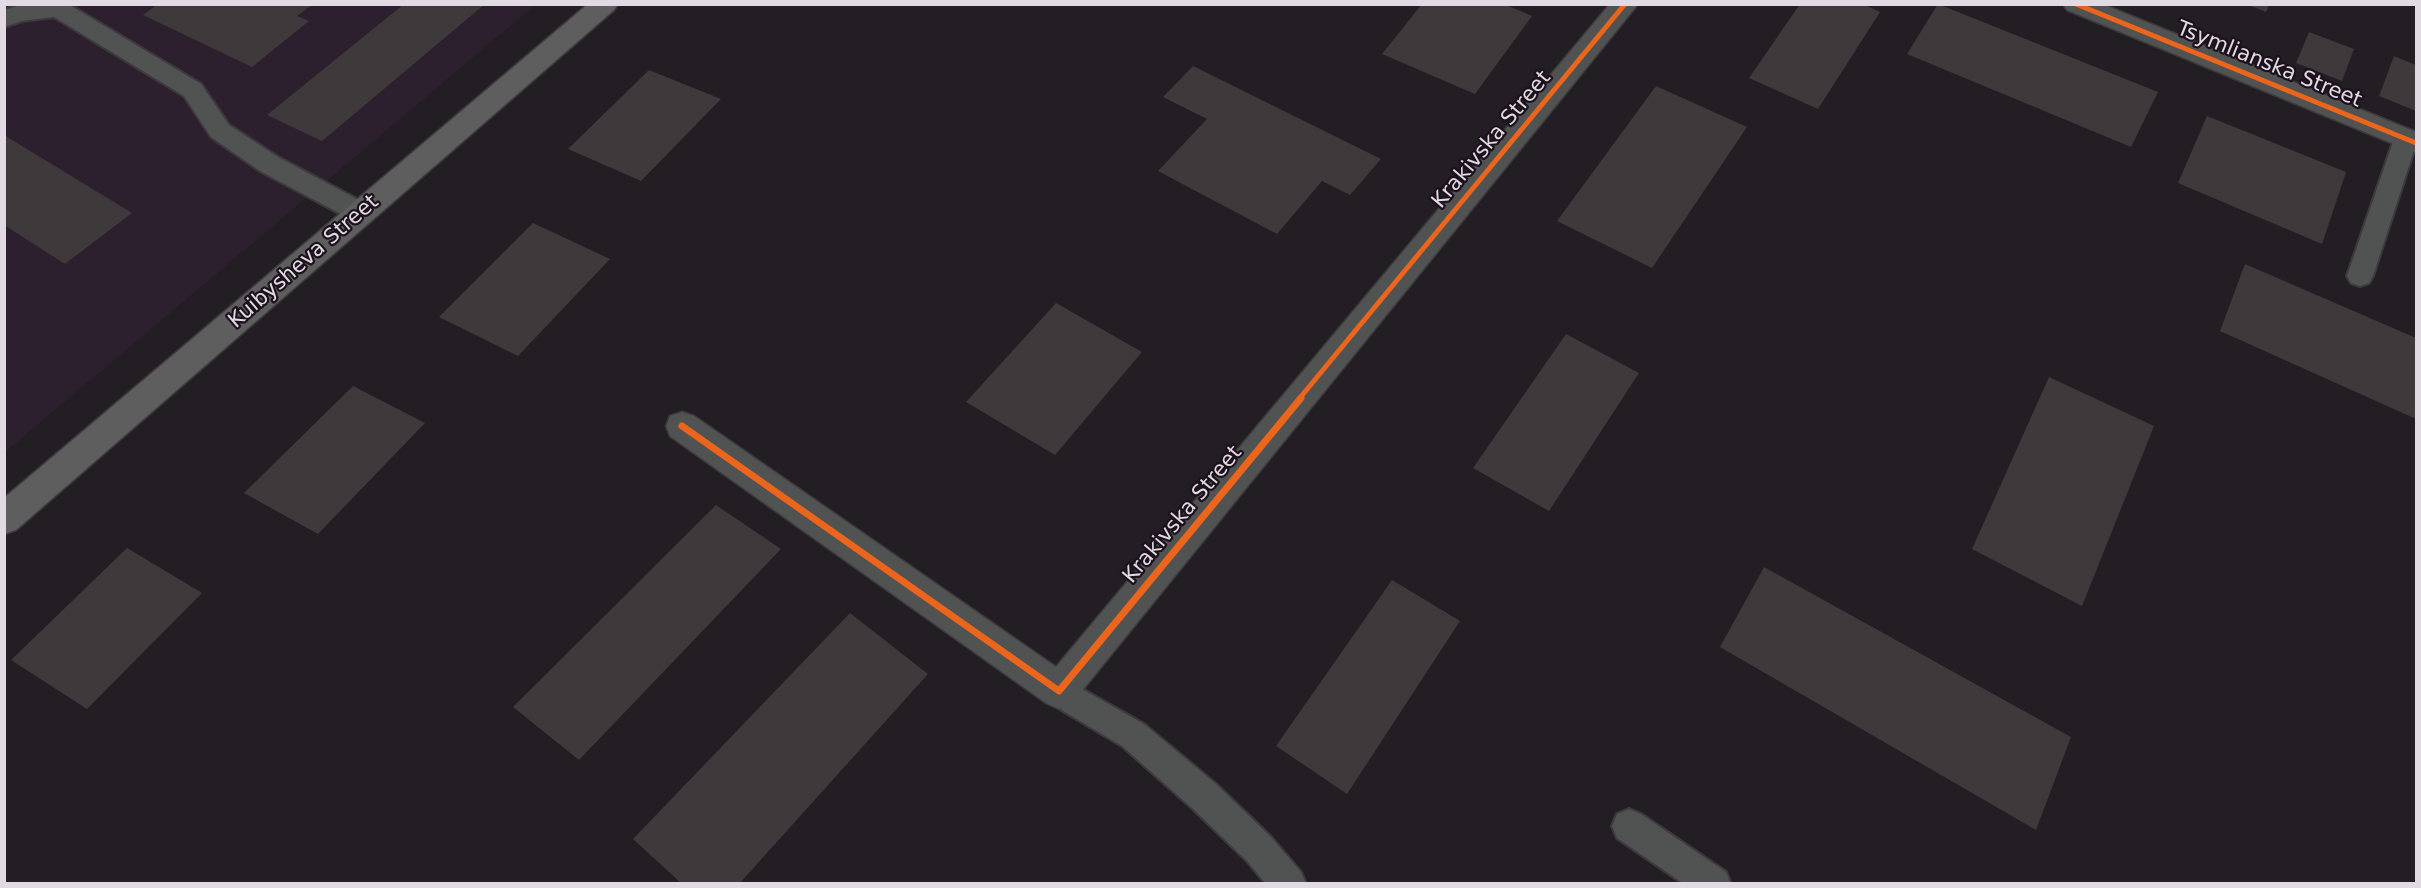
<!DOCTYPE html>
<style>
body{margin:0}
#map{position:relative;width:2421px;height:888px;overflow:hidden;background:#231e23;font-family:"DejaVu Sans",sans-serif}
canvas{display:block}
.frame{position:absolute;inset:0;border:6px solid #e1dae2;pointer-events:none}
</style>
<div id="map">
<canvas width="2421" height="888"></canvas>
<div class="frame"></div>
</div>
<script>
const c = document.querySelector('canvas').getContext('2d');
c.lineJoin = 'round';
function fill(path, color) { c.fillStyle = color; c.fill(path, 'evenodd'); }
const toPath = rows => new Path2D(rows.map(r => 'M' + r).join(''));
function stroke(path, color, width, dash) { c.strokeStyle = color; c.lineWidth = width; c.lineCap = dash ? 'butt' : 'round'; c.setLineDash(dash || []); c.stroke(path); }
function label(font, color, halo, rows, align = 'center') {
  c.font = font + ' "DejaVu Sans",sans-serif'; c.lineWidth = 4.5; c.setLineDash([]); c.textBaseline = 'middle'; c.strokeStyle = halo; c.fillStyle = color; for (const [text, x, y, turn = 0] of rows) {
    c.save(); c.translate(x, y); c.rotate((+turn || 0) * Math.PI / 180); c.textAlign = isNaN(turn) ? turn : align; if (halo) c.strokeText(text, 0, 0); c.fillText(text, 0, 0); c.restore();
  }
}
fill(toPath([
 [5,5,535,5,5,452]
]), '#2d202e');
fill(toPath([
 [158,4,313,4,297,16,309,21,252,67,143,15],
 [404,4,485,4,322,141,267,115],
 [1422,4,1504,4,1532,16,1475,94,1382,54],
 [1800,4,1863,4,1880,12,1818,109,1749,78],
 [1938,4,2158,92,2131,147,1907,54],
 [2246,4,2270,4,2266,12],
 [2309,32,2354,49,2342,81,2296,63],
 [2394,56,2416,65,2416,111,2379,96],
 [1193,66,1381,159,1350,195,1322,181,1277,234,1158,171,1207,119,1163,97],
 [649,70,721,99,641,181,568,149],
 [1656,86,1747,127,1652,268,1557,221],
 [2207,116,2346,172,2322,244,2178,183],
 [4,135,132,213,65,264,4,225],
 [533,223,610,259,518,356,439,317],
 [2245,264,2416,338,2416,419,2220,331],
 [1056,303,1142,352,1055,455,966,402],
 [1566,334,1639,373,1549,511,1473,468],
 [2049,377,2154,426,2082,606,1972,549],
 [353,386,425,423,318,534,244,493],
 [716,505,781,549,579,760,513,707],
 [127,548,202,593,87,709,11,660],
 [1764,567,2071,737,2036,830,1720,647],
 [1392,580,1460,621,1347,794,1276,746],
 [850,613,928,674,739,884,682,884,633,839]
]), '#3e393a');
const lane = toPath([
 [24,4,68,4,201,84,229,125,278,157,370,206,374,213,370,220,361,223,352,220,260,171,211,137,184,96,54,17,22,21,4,27,4,10,24,4],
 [2406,130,2415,133,2416,144,2373,276,2369,283,2360,286,2351,283,2347,276,2394,139,2397,133,2406,130],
 [1059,676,1144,724,1216,784,1271,837,1301,872,1306,884,1266,884,1247,861,1192,808,1122,746,1048,702,1043,691,1048,680,1059,676],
 [1629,809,1641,814,1726,872,1731,884,1684,884,1617,838,1612,826,1617,814,1629,809]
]);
const street = toPath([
 [1610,4,1638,4,1072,703,1059,709,1046,703,670,436,666,426,670,416,682,412,694,416,1056,667,1610,4],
 [2063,4,2102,4,2416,132,2416,153,2067,10,2063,4]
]);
const secondary = toPath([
 [588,4,618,4,614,10,16,530,4,534,4,498,588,4]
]);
stroke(lane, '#3d393d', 4);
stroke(street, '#3d393d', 3);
stroke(secondary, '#3d393d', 3);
fill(lane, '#515352');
fill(street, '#515352');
fill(secondary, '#5d5e5d');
stroke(toPath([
 [2076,4,2416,143],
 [1299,399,1625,4]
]), '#eb651d', 5);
stroke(toPath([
 [682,426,1059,691,1301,398]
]), '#eb651d', 7);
label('21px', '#e1dae2', '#1c121d', [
 ["Tsymlianska Street",2269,65,22],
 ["Krakivska Street",1492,140,-50],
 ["Kuibysheva Street",304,262,-41],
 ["Krakivska Street",1183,515,-50]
]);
</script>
